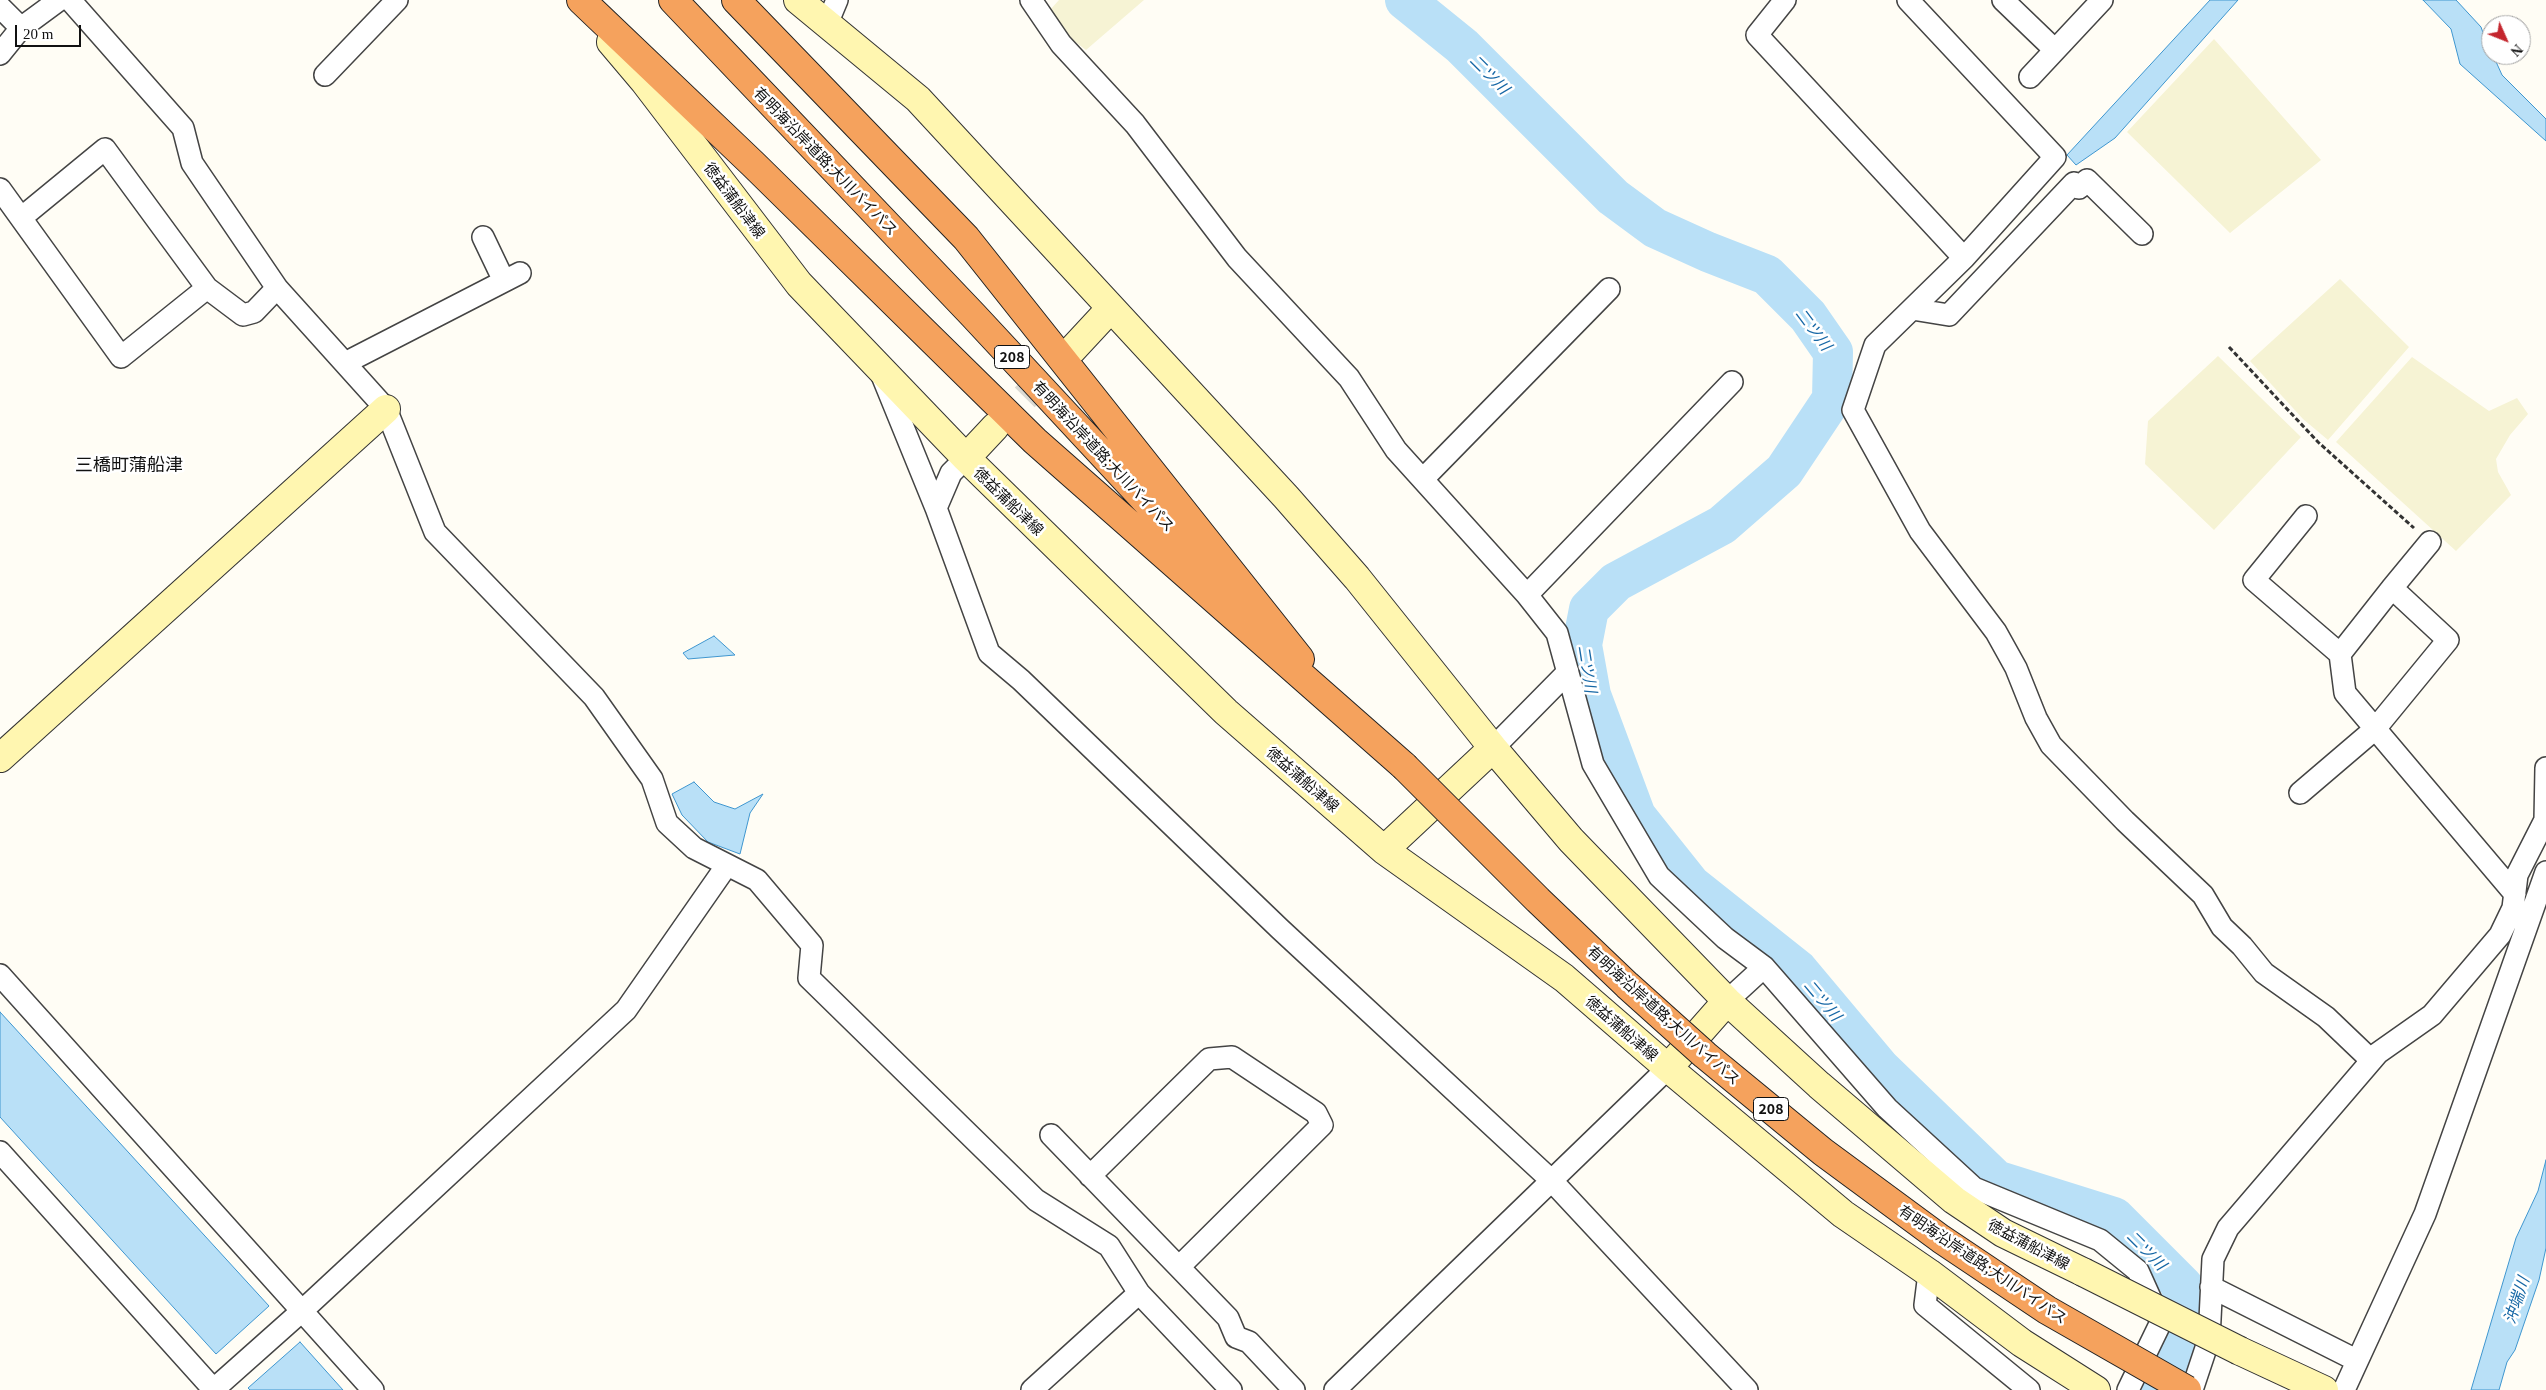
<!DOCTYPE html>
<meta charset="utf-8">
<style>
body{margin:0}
#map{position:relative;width:2546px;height:1390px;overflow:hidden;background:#fffdf5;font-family:Georgia,serif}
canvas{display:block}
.north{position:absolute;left:2481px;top:15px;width:50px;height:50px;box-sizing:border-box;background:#fff;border:1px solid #a0a0a0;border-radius:50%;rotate:134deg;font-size:14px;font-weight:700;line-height:20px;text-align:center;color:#111}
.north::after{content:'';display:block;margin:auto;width:18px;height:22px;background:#c4262e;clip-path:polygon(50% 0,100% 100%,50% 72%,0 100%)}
.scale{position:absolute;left:15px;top:25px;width:66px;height:22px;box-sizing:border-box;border:2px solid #111;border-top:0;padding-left:6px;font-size:15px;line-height:18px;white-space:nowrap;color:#111;-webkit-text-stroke:4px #fff;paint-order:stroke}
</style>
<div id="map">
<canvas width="2546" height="1390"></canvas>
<div class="north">N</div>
<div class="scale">20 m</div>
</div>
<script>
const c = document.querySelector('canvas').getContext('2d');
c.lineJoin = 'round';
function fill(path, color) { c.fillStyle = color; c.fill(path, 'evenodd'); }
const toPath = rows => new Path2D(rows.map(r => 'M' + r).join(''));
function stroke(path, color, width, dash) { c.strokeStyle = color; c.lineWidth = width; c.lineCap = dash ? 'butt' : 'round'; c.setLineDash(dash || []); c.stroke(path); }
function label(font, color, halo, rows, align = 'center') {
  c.font = font + ' Georgia,"Noto Sans JP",serif'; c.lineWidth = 5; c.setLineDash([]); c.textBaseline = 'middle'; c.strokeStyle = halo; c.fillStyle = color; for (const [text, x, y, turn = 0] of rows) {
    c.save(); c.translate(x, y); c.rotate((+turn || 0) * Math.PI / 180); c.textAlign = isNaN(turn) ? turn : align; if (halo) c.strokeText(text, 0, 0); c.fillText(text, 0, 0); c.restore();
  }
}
fill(toPath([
 [1059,0,1144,0,1086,50,1062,32,1050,10],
 [2214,39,2321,160,2230,233,2127,132],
 [2340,279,2409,347,2328,440,2303,419,2250,361],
 [2218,356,2301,437,2214,530,2145,464,2148,421],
 [2412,357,2489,411,2517,398,2528,414,2510,435,2496,459,2498,472,2511,495,2456,551,2336,442]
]), '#f6f3d4');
const water = toPath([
 [2210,0,2238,0,2115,138,2076,165,2067,155,2210,0],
 [2423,0,2456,0,2481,27,2491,55,2493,55,2502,75,2546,119,2546,141,2460,64,2451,29,2423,0],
 [714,636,735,655,688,659,683,653,714,636],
 [694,782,714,802,735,809,763,794,750,813,740,854,708,842,682,815,672,794,694,782],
 [0,1012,269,1306,216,1354,0,1117,0,1012],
 [2546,1160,2546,1248,2539,1280,2515,1350,2507,1362,2499,1390,2471,1390,2516,1238,2538,1191,2546,1160],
 [300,1342,343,1390,250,1390,248,1388,300,1342]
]);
fill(water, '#b9e0f7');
stroke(water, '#3f96cf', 1);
stroke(toPath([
 [1405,0,1462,46,1613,197,1655,228,1708,252,1767,275,1808,316,1833,352,1832,399,1784,471,1722,525,1616,582,1589,609,1582,645,1591,695,1636,816,1691,885,1798,970,1881,1069,1996,1180,2114,1217,2183,1286,2175,1358,2161,1390]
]), '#b9e0f7', 40);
stroke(toPath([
 [995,427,1072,350]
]), '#dbdad3', 28, [28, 14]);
const street = toPath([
 [70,0,183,128,192,163,277,288,386,409,435,532,594,697,652,779,667,823,694,848,757,880,812,945,809,978,1036,1200,1109,1246,1139,1293,1231,1390],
 [1031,0,1061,44,1135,124,1237,258,1349,378,1396,450,1527,595,1557,633,1593,764,1659,876,1725,938,1764,967,1887,1108,1974,1188,2100,1240,2138,1271,2161,1322,2128,1390],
 [1785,0,1757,35,1964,258],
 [1908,0,2055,157,1964,258,1875,345,1853,410,1920,531,1996,632,2016,668,2036,718,2051,745,2125,821,2203,895,2222,927,2242,946,2264,973,2326,1017,2371,1060],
 [2003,0,2055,50],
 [0,7,21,28],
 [827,24,837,0],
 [0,54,21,28,59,0],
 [325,75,397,0],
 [2030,77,2102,0],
 [0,189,121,357,207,288],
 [21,218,105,149,207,288,243,315,254,312,277,288],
 [483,237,504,281],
 [1912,309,1949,315,2074,183,2079,188,2087,180,2142,234],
 [345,363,520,273],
 [881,373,936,508,989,653,1021,680,1280,929,1552,1181,1747,1390],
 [1423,479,1609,289],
 [936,508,951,473,966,458],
 [2306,516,2254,580,2340,654,2345,693,2515,894],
 [2392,588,2430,542],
 [1527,595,1732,382],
 [1493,748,1568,672],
 [2300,793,2375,729,2448,640,2392,588,2340,654],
 [0,975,373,1390],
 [1727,1001,1764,967],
 [1051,1135,1228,1318,1236,1337,1249,1342,1294,1390],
 [0,1152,214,1390],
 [1090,1176,1209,1059,1232,1057,1316,1113,1322,1125,1179,1267],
 [1929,1273,1925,1305,2029,1390],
 [2211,1287,2356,1360],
 [213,1390,303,1310,626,1010,727,865],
 [1032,1390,1139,1293],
 [1335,1390,1668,1068],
 [2192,1390,2209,1339,2213,1259,2228,1228,2378,1053,2432,1015,2500,935,2513,908,2517,875,2545,820,2546,768],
 [2344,1390,2425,1214,2546,872]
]);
const secondary = toPath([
 [798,0,918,99,1286,497,1357,578,1493,748,1571,840,1727,1001,1819,1085,1954,1200,2003,1233,2083,1272],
 [611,42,644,81,799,284,966,458,1226,712,1384,850,1564,978,1668,1068,1843,1214,1929,1273,2022,1343,2096,1390],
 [1072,350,1111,308],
 [966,458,995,427],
 [0,758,386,409],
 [1384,850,1493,748],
 [1668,1068,1727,1001],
 [2240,1351,2324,1390]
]);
const highway = toPath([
 [581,0,753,164,1035,441,1404,766],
 [673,0,973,315,1236,598],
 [736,0,966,238,1300,659]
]);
stroke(street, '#444', 24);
stroke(secondary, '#333', 30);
stroke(highway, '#222', 30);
stroke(toPath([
 [2229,347,2318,442,2414,528]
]), '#333', 3, [5, 2.5]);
stroke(street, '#fff', 21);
stroke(secondary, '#fff6b0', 28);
stroke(highway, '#f5a25d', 28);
const secondaryBridge = toPath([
 [2083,1272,2240,1351]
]);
const highwayBridge = toPath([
 [1404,766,1538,900,1627,985,1705,1055,1823,1152,1941,1239,2047,1310,2187,1390]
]);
stroke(secondaryBridge, '#333', 30, []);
stroke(highwayBridge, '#222', 30, []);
stroke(secondaryBridge, '#fff6b0', 28);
stroke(highwayBridge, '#f5a25d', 28);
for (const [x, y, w] of [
 [1012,357,35],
 [1771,1109,35]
]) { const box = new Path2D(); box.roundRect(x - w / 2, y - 11.5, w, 23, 4); c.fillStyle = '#fff'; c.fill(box); stroke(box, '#111', 1); }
label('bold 14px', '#111', null, [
 ["208",1012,357],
 ["208",1771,1109]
]);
label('15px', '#111', '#fff', [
 ["有明海沿岸道路;大川バイパス",826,161,46],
 ["徳益蒲船津線",735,200,53],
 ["有明海沿岸道路;大川バイパス",1104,456,47],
 ["徳益蒲船津線",1009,501,44],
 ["徳益蒲船津線",1303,779,41],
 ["有明海沿岸道路;大川バイパス",1664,1015,42],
 ["徳益蒲船津線",1622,1028,41],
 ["徳益蒲船津線",2029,1244,28],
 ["有明海沿岸道路;大川バイパス",1983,1264,34]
]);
label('italic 16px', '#1768a6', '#fff', [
 ["二ツ川",1490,74,45],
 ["二ツ川",1814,329,53],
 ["二ツ川",1588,669,81],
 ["二ツ川",1823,1000,50],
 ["二ツ川",2147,1250,45],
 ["沖端川",2516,1300,-72]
]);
label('18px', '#111', '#fff', [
 ["三橋町蒲船津",129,464]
]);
</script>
